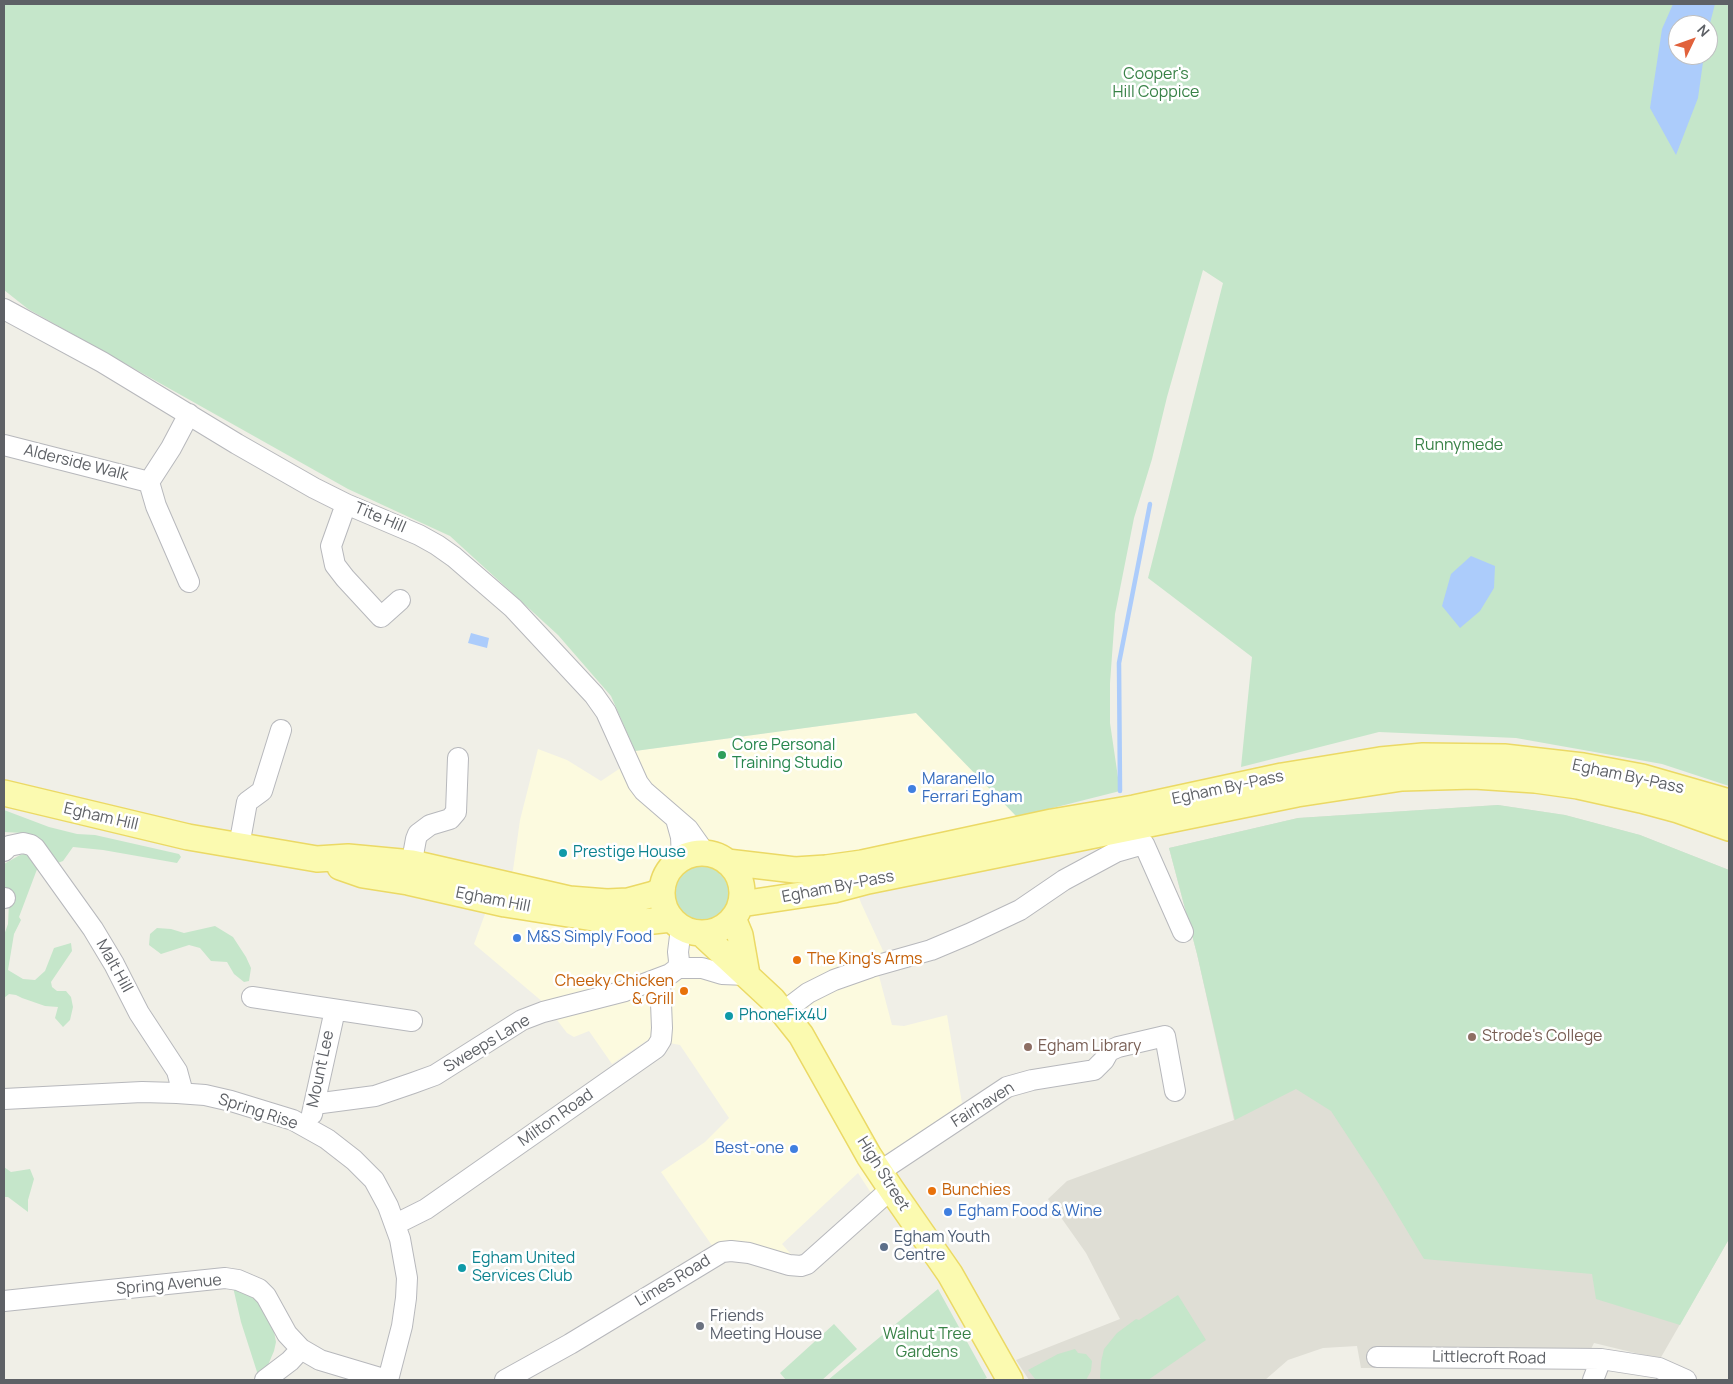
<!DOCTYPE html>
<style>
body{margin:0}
#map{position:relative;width:1733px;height:1384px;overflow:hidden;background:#f0efe7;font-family:Manrope,sans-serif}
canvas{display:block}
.frame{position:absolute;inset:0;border:5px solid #5e6166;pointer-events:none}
.north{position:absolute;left:1668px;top:15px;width:50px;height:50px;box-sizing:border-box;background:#fff;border:1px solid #bfc0c2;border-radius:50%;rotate:48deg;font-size:14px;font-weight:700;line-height:20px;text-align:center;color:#5e6166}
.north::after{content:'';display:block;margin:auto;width:18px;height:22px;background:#e1613b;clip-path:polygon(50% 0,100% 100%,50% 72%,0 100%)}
</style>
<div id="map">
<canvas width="1733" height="1384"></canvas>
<div class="frame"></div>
<div class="north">N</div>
</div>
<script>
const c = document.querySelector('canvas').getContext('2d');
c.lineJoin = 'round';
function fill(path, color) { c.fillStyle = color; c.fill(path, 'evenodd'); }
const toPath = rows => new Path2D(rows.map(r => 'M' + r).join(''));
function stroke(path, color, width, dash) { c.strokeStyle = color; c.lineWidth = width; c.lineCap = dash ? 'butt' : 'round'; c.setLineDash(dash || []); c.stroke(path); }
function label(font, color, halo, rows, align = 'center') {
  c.font = font + ' Manrope,sans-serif'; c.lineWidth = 5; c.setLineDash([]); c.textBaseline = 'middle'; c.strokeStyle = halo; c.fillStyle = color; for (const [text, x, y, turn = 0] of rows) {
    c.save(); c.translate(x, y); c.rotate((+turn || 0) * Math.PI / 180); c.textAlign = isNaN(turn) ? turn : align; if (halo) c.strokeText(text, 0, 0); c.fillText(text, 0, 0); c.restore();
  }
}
fill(toPath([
 [916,713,1017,817,844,853,861,903,890,966,879,976,892,1025,904,1026,947,1015,962,1103,926,1129,886,1154,873,1196,858,1173,782,1244,796,1260,713,1247,661,1172,705,1142,729,1118,680,1045,649,1039,612,1064,589,1031,574,1037,567,1033,544,1003,474,944,485,914,513,870,520,820,538,749,567,760,601,781,619,769,635,751]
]), '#fcfadf');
fill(toPath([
 [1498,805,1565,815,1640,835,1729,870,1729,1239,1660,1359,1594,1343,1589,1353,1374,1349,1375,1368,1361,1368,1357,1346,1323,1348,1288,1360,1265,1380,1029,1380,1016,1360,1120,1319,1086,1253,1048,1199,1067,1181,1234,1120,1197,954,1169,848,1298,818]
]), '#dfded5');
fill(toPath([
 [4,4,1729,4,1729,786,1662,764,1516,738,1379,732,1241,767,1252,657,1148,578,1223,283,1203,270,1167,397,1152,459,1134,518,1115,614,1110,683,1110,723,1120,791,1017,817,916,713,635,751,611,696,558,635,450,536,348,489,28,309,4,290],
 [1678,25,1708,25,1708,55,1678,55],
 [1498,805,1565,815,1640,835,1729,870,1729,1239,1680,1325,1596,1299,1592,1274,1424,1259,1379,1184,1331,1111,1296,1089,1235,1120,1197,954,1169,848,1298,818],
 [4,810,49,827,77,834,95,835,179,854,181,857,177,863,103,850,73,847,63,861,55,864,39,864,19,917,21,920,14,934,8,970,23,979,35,980,45,971,54,948,71,943,72,951,51,982,52,987,57,991,66,991,71,997,73,1007,70,1020,63,1027,55,1018,58,1007,45,1006,22,998,16,995,9,994,4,998,4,935,8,924,9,903,4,893,4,864,20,855,27,853,41,840,23,833,4,832],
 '675 893a27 27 0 1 1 54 0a27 27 0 1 1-54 0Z',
 [215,926,233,937,246,957,251,968,249,981,244,982,234,974,227,962,211,961,200,948,189,945,161,954,149,945,150,934,157,928,171,929,184,933],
 [4,1167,11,1172,30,1169,34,1179,28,1200,28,1212,8,1197,4,1197],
 [233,1287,254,1295,273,1326,276,1342,274,1351,268,1365,258,1375,241,1322],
 [938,1289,987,1378,982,1380,828,1380],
 [1178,1295,1206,1340,1148,1380,1102,1380,1100,1378,1101,1362,1104,1349,1117,1333,1136,1319,1139,1320],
 [834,1324,857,1349,822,1380,786,1380,780,1373],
 [1075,1349,1078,1353,1086,1354,1092,1361,1091,1371,1086,1380,1036,1380,1028,1370,1058,1354]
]), '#c5e6ca');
fill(toPath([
 [1673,4,1715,4,1708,31,1708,25,1678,25,1678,55,1704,55,1698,98,1676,155,1650,108,1662,29],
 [1471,556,1495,566,1494,588,1480,611,1460,628,1442,606,1451,574],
 [471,633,489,638,487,648,468,643]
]), '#acccfb');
stroke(toPath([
 [1120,791,1119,663,1150,504]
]), '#acccfb', 4.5);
const minor = toPath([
 [4,309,102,362,237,444,314,488,346,504,419,535,437,545,454,557,513,608,594,695,606,712,638,783,644,791,688,829,705,853],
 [4,445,149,482],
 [346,504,331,546,335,565,345,578,381,617,400,600],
 [189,582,156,506,149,482,171,448,189,414],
 [676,819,681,837,682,859],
 [239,846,247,802,262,791,281,730],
 [4,851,9,846,23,843,31,845,35,848,93,929,114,964,139,1013,177,1071,183,1093],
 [409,877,416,839,418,834,430,825,450,819,456,812,458,758],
 [4,898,5,898],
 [678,968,702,968,722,974,747,975],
 [252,997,412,1021],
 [783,1012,808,993,834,980,871,967,931,950,969,934,1020,910,1064,880,1116,852,1144,844,1183,932],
 [4,1099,142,1092,177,1093,205,1095,231,1101,293,1120,327,1139,354,1160,374,1180,388,1206,400,1239,407,1278,406,1298,402,1326,388,1380],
 [315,1102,322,1103,375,1096,413,1083,435,1075,522,1020,543,1012,625,991,670,974,678,968,679,961,678,952,681,928],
 [312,1114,335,1010],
 [879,1172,1007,1087,1032,1080,1094,1070,1104,1060,1109,1051,1118,1047,1165,1036,1175,1091],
 [396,1224,426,1209,656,1048,661,1040,662,1028,660,978],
 [4,1301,225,1278,238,1280,259,1289,266,1296,287,1334,301,1349,320,1360,387,1380],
 [1377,1357,1601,1359],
 [265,1380,290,1361,301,1349],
 [505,1380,570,1344,722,1252,731,1251,749,1253,789,1265,801,1266,807,1264,891,1189],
 [1593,1380,1601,1359,1659,1368,1686,1380]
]);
const major = toPath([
 [4,793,188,837,317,859,348,857,412,863,569,899,607,902,628,901,654,894,662,889],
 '662 893a40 40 0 1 1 80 0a40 40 0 1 1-80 0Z',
 [727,862,795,870,826,868,862,863,1052,822,1134,808,1282,776,1380,760,1423,756,1504,757,1583,766,1642,777,1729,802],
 [340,867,363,875,408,882,505,904,612,921,644,922,671,919],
 [741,904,834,890,868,881,1297,794,1402,778,1474,776,1535,780,1578,786,1641,800,1678,810,1729,828],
 [733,918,740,935,747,975],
 [702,934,773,1000,801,1035,869,1156,891,1189,950,1274,1010,1380]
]);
stroke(minor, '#b7b8bc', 22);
stroke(major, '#ebd965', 28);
stroke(minor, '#fff', 20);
stroke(major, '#fbfab0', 25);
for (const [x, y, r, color] of [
 [722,755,5,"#2e9e5b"],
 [912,789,5,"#3f7fe0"],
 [563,853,5,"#0f9aa8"],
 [517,938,5,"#3f7fe0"],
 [797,960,5,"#e8710a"],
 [684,991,5,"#e8710a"],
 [729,1016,5,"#0f9aa8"],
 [1472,1037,5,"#8d6e63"],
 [1028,1047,5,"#8d6e63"],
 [794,1149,5,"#3f7fe0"],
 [932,1191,5,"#e8710a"],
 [948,1212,5,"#3f7fe0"],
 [884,1247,5,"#5c6f8a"],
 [462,1268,5,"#0f9aa8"],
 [700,1326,5,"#6b7280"]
]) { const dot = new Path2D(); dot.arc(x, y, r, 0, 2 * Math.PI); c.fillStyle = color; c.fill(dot); stroke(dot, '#fff', 2); }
label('16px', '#398247', '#fff', [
 ["Cooper's",1156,75],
 ["Hill Coppice",1156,93],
 ["Runnymede",1459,446],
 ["Walnut Tree",927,1335],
 ["Gardens",927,1353]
]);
label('16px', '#5e6166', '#fff', [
 ["Alderside Walk",76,463,14],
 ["Tite Hill",380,518,23],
 ["Egham By-Pass",1628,777,12],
 ["Egham By-Pass",1228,788,-12],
 ["Egham Hill",101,817,13],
 ["Egham By-Pass",838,887,-11],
 ["Egham Hill",493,900,11],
 ["Malt Hill",114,966,61],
 ["Sweeps Lane",487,1044,-31],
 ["Mount Lee",321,1069,-78],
 ["Fairhaven",983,1105,-32],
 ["Spring Rise",258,1112,18],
 ["Milton Road",556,1118,-35],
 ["High Street",883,1174,58],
 ["Limes Road",673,1281,-31],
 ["Spring Avenue",169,1285,-5],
 ["Littlecroft Road",1489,1358,1]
]);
label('16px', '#27864d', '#fff', [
 ["Core Personal",732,746],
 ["Training Studio",732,764]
], 'left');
label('16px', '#366cbe', '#fff', [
 ["Maranello",922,780],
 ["Ferrari Egham",922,798],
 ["M&S Simply Food",527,938],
 ["Best-one",784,1149,"right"],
 ["Egham Food & Wine",958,1212]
], 'left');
label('16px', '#0d838f', '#fff', [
 ["Prestige House",573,853],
 ["PhoneFix4U",739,1016],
 ["Egham United",472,1259],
 ["Services Club",472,1277]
], 'left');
label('16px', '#c56008', '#fff', [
 ["The King's Arms",807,960],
 ["Cheeky Chicken",674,982,"right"],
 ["& Grill",674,1000,"right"],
 ["Bunchies",942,1191]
], 'left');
label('16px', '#785e54', '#fff', [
 ["Strode's College",1482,1037],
 ["Egham Library",1038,1047]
], 'left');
label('16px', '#4e5e75', '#fff', [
 ["Egham Youth",894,1238],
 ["Centre",894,1256]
], 'left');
label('16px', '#5b616d', '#fff', [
 ["Friends",710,1317],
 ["Meeting House",710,1335]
], 'left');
</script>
